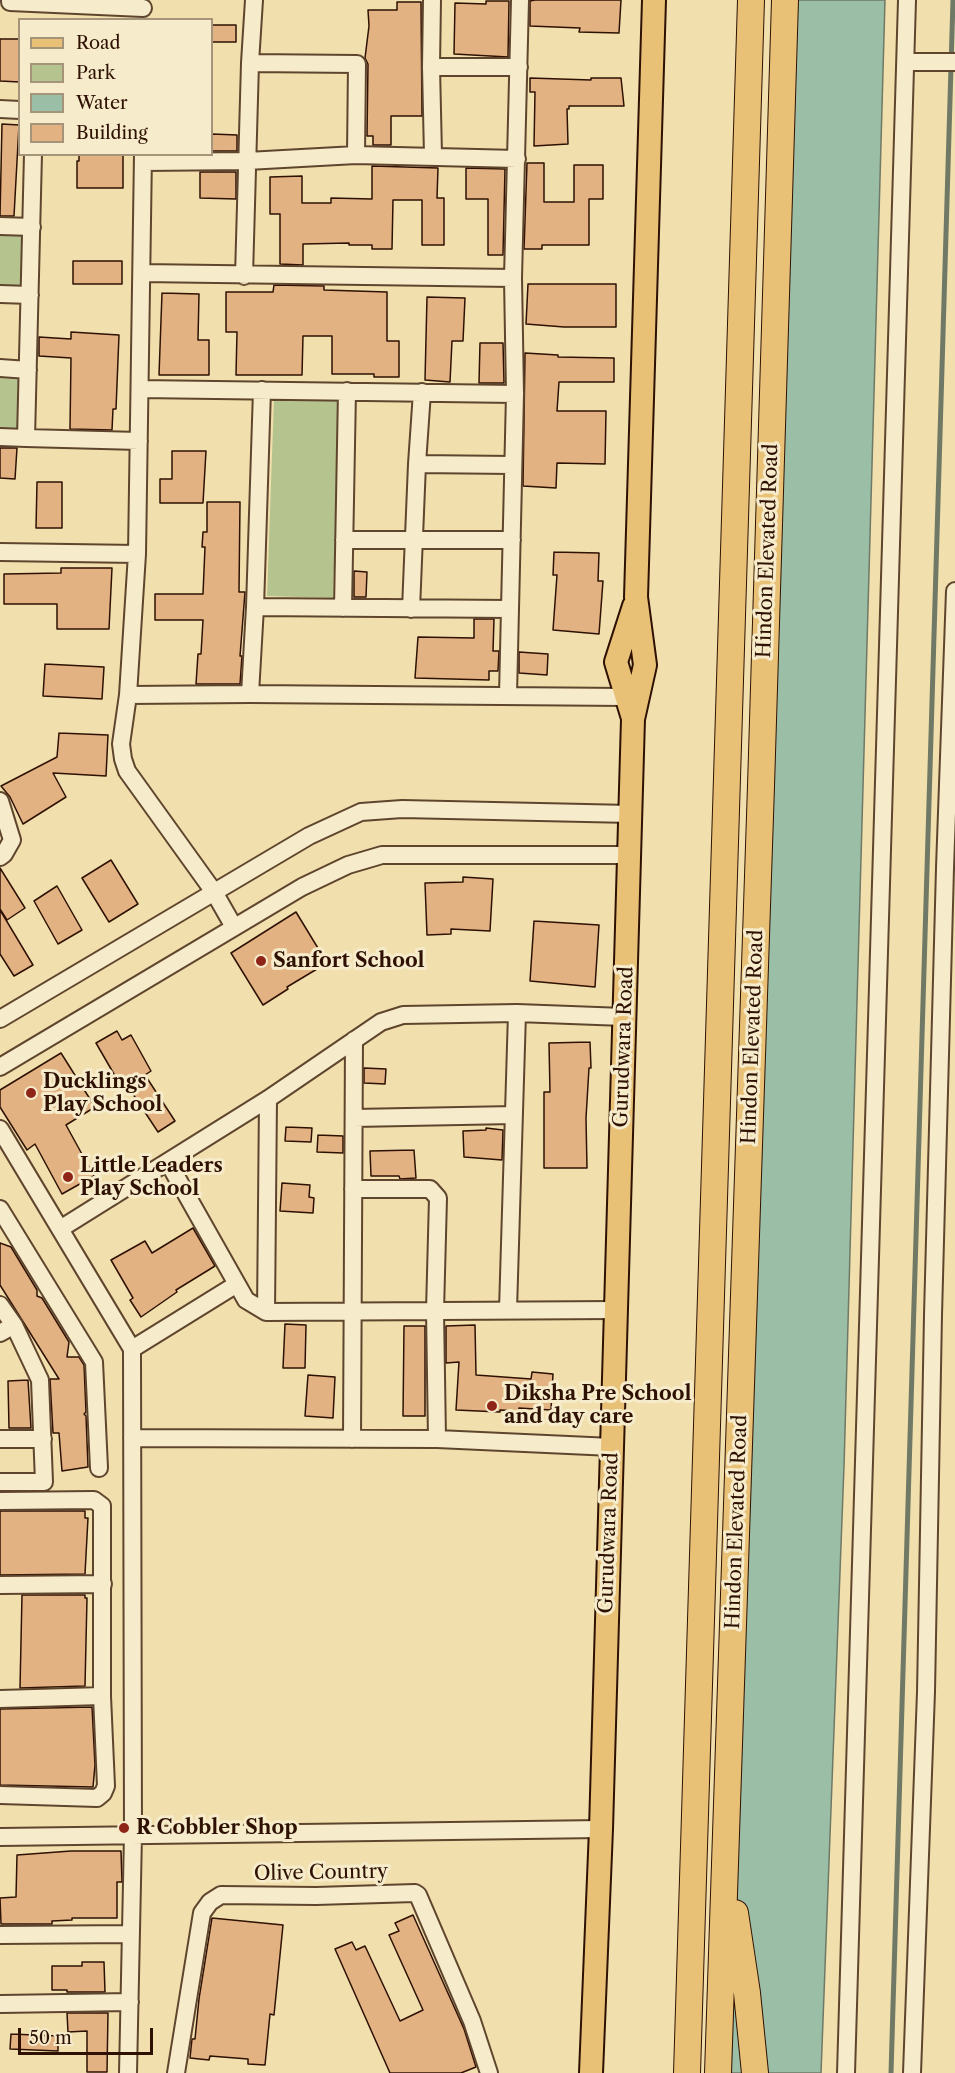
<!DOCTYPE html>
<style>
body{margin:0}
#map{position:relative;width:955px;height:2073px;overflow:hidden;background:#f1e0ad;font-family:"Libre Caslon Text",serif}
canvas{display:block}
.legend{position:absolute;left:18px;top:18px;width:195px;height:138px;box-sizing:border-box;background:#f6ebca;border:2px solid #a6947a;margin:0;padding:8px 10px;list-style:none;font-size:18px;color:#2e1103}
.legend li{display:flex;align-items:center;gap:12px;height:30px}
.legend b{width:30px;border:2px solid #a6947a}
.scale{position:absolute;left:18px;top:2028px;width:135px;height:27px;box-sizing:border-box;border:3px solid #2e1103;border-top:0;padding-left:8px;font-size:18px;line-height:21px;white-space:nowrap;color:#2e1103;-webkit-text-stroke:4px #f6ebca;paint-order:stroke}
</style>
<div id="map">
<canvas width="955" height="2073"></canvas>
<ul class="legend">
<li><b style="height:8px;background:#e8c076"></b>Road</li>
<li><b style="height:16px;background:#b5c38e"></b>Park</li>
<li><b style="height:16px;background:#9bbea6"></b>Water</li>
<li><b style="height:16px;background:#e3b283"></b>Building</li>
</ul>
<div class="scale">50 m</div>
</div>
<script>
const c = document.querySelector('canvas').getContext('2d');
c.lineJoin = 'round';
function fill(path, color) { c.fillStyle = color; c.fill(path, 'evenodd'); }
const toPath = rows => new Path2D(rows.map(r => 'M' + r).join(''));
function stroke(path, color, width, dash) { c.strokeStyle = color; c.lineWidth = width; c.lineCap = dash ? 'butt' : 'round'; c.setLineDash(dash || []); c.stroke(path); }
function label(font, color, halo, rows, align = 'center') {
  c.font = font + ' "Libre Caslon Text",serif'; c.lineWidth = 6; c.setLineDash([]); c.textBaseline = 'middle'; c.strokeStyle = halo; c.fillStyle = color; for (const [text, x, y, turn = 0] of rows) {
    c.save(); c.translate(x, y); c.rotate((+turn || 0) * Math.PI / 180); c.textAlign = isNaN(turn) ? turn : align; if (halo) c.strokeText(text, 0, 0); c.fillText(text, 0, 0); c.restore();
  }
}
fill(toPath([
 [0,232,25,233,23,287,0,286],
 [0,376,20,376,19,430,0,430],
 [274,399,340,401,333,598,267,596]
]), '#b5c38e');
const water = toPath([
 [785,0,885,0,844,1466,821,2073,723,2073,785,0]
]);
fill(water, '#9bbea6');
stroke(water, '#6f7965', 1.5);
stroke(toPath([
 [891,2073,953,0]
]), '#6f7965', 5);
const building = toPath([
 [535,0,621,0,619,33,579,32,580,28,530,26,530,1,535,0],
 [486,1,509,1,508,57,454,54,455,3,486,4,486,1],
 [397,2,421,2,422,116,391,116,391,145,373,145,373,136,367,136,368,64,365,58,369,26,368,10,397,10,397,2],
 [212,25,236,25,236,42,212,42,212,25],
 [0,39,20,39,20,82,0,81,0,39],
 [530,78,591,80,591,78,621,78,624,106,569,106,569,109,567,109,568,144,534,146,535,92,530,92,530,78],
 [2,124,19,125,14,216,0,216,2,124],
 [212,134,237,135,237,151,212,151,212,134],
 [79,154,123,154,123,188,77,188,77,161,79,161,79,154],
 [527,163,544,163,544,202,574,202,574,165,603,165,603,199,589,199,589,245,542,245,542,249,524,249,527,163],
 [372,166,438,168,437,198,444,198,444,245,422,245,422,200,393,200,392,249,372,249,372,245,349,245,349,243,303,244,303,265,280,264,280,214,270,214,270,177,302,176,302,203,331,203,331,198,372,199,372,166],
 [466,168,505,169,503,255,488,255,488,199,466,199,466,168],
 [200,172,236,172,236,199,200,198,200,172],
 [73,261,122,261,122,284,73,284,73,261],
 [528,284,616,284,616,327,564,327,526,324,528,284],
 [274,285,324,286,324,290,387,292,387,341,399,341,399,377,374,377,374,374,332,374,332,336,303,336,302,375,236,375,237,332,226,332,226,292,273,292,274,285],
 [162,293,199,294,198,340,209,340,209,375,159,375,162,293],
 [427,297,465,298,463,341,452,341,450,382,425,380,427,297],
 [71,332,119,335,116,409,113,409,112,430,70,429,71,358,39,356,39,337,71,339,71,332],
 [480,343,503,343,504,383,479,383,480,343],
 [525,353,558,355,558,357,614,358,614,382,559,382,557,411,606,411,605,464,557,463,556,488,523,486,525,353],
 [0,448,17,448,15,479,0,478,0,448],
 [172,451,206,451,203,503,160,503,160,479,172,479,172,451],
 [37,482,62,482,62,528,36,528,37,482],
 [207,502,240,502,239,592,245,592,240,656,242,656,240,684,196,684,198,654,201,654,203,620,155,620,155,594,203,594,205,547,202,547,203,532,207,532,207,502],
 [554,552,599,553,598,581,603,581,599,634,553,630,557,575,553,575,554,552],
 [61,568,112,568,109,629,57,629,57,604,4,604,4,574,61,573,61,568],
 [354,571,367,572,366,597,354,597,354,571],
 [474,619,494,619,493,651,499,651,498,671,489,671,489,680,415,678,418,637,474,638,474,619],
 [519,652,548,654,547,675,519,673,519,652],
 [45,664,104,667,102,699,43,696,45,664],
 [59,733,108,735,106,776,53,773,66,797,23,824,10,797,1,786,57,757,59,733],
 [111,860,138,904,109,922,82,878,111,860],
 [0,868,25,908,7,920,0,909,0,868],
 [463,877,493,879,490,931,451,929,451,934,427,935,425,883,463,882,463,877],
 [57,886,82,930,58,944,34,901,57,886],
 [0,910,33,965,14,976,0,954,0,910],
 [296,912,327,963,287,987,288,989,263,1005,231,953,296,912],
 [534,921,599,925,595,987,530,981,534,921],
 [117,1031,122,1040,131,1035,151,1071,145,1075,175,1121,158,1132,127,1085,122,1088,96,1043,117,1031],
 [590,1042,591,1068,589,1068,586,1118,587,1168,544,1168,544,1092,550,1092,549,1043,590,1042],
 [61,1053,95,1107,66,1125,94,1176,62,1194,35,1144,27,1150,0,1107,0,1090,61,1053],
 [364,1068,386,1069,385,1084,364,1083,364,1068],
 [286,1127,312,1128,311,1142,285,1141,286,1127],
 [486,1128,503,1130,502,1160,464,1157,463,1131,486,1130,486,1128],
 [318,1135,343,1136,343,1153,317,1152,318,1135],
 [414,1150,416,1178,400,1179,399,1176,371,1176,370,1151,414,1150],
 [282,1183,310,1185,309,1197,314,1198,313,1213,280,1211,282,1183],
 [193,1228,215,1266,176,1290,177,1292,141,1317,130,1300,133,1298,111,1260,145,1241,152,1253,193,1228],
 [0,1243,11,1247,37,1290,37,1296,42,1298,69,1342,67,1357,79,1357,84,1365,86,1412,84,1414,86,1416,88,1467,62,1471,59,1433,53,1433,50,1379,59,1379,0,1285,0,1243],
 [285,1324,306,1325,305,1368,283,1368,285,1324],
 [475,1325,476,1375,531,1379,532,1372,553,1374,551,1410,519,1408,519,1411,500,1410,500,1412,456,1410,459,1362,446,1363,446,1326,475,1325],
 [404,1326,425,1326,425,1416,403,1416,404,1326],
 [308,1375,335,1377,333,1418,305,1416,308,1375],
 [28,1380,31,1428,9,1428,8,1381,28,1380],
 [0,1511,85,1511,85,1518,88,1518,85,1574,0,1575,0,1511],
 [22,1595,85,1595,85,1598,87,1598,85,1686,20,1688,22,1595],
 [92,1707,95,1765,93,1787,0,1785,0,1709,92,1707],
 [71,1851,121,1851,122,1882,117,1882,117,1918,72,1918,72,1920,52,1921,52,1924,1,1924,0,1898,16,1897,17,1855,71,1851],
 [413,1915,464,2029,476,2067,461,2073,390,2073,335,1949,352,1942,356,1950,365,1946,400,2021,423,2010,389,1935,399,1931,395,1923,413,1915],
 [212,1918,283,1925,274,2015,270,2014,265,2065,248,2064,248,2059,210,2056,209,2060,190,2058,192,2039,195,2039,199,1999,212,1918],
 [82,1962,104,1962,105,1992,67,1992,67,1990,52,1990,52,1966,82,1966,82,1962],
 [67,2013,108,2013,107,2072,87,2072,87,2031,68,2032,67,2013],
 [11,2034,58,2036,58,2051,10,2049,11,2034]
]);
fill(building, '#e3b283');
stroke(building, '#2e1103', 1.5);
const minor = toPath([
 [10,0,10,2,143,8],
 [906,62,955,62],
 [250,63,357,64,356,155],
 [431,67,432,0],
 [0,109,20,110],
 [143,154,137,554,128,695,121,744,123,759,127,771,214,892,234,927],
 [433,155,431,67,519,67],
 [143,162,247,161,356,155,517,159],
 [0,226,32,227],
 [142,273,513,278],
 [244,276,250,63,254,0],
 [0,294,30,295],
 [0,368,28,370],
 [140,389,515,394],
 [262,390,255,607,510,609],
 [422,392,417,464,513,465],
 [0,437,26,438,33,154],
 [26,438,139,441],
 [344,540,512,540],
 [0,552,137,554],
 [343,608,347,391],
 [411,609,417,464],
 [250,694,255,607],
 [128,695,250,694,626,697],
 [508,695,515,394,513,278,520,0],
 [0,801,12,840,4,854,0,857],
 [0,1019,309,836,361,812,402,809,631,814],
 [0,1067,302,887,348,865,382,855,629,855],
 [354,1118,514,1115],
 [0,1129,132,1349,133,1835,128,2073],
 [168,1162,246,1300,266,1312,616,1310],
 [353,1189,430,1189,438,1198,435,1311,437,1439],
 [0,1209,94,1362,99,1468],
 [60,1229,268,1099,381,1022,403,1015,517,1013,624,1017],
 [0,1305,14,1325,40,1380,44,1482,0,1482],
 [508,1310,517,1013],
 [266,1312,268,1099],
 [0,1333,14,1325],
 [132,1349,237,1284],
 [132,1438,437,1439,612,1447],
 [0,1439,43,1439],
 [352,1439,354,1040],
 [0,1501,94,1500,102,1506,102,1696,106,1786,103,1793,97,1798,0,1795],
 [0,1585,103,1584],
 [0,1699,102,1696],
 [0,1837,601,1829],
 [0,1935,131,1934],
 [0,2004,130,2002],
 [176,2073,202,1913,210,1902,221,1895,316,1896,415,1893,418,1895,472,2021,489,2073],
 [846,2073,907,0],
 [912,2073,926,1692,933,1315,945,868,955,591]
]);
const major = toPath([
 [632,715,616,662,634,606],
 [591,2073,601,1829,633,719,645,665,636,597,654,0]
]);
const highway = toPath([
 [735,1913,747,1993,755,2073],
 [687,2073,751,0],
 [718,2073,761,786,785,0]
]);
stroke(minor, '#5f452e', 20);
stroke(major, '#2e1103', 26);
stroke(highway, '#2e1103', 28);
stroke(minor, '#f6ebca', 16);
stroke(major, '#e8c076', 22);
stroke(highway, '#e8c076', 26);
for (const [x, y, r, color] of [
 [261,961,6,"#8f2418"],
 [31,1093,6,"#8f2418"],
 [68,1177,6,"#8f2418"],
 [492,1406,6,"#8f2418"],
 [124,1828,6,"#8f2418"]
]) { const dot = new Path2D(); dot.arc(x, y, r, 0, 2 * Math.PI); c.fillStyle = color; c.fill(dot); stroke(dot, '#f6ebca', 2); }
label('20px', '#2e1103', '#f6ebca', [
 ["Hindon Elevated Road",768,551,-88],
 ["Hindon Elevated Road",753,1037,-88],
 ["Gurudwara Road",624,1047,-88],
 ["Hindon Elevated Road",737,1522,-88],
 ["Gurudwara Road",609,1533,-88],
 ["Olive Country",321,1873,-1]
]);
label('bold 20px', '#2e1103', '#f6ebca', [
 ["Sanfort School",273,961],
 ["Ducklings",43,1082],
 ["Play School",43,1105],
 ["Little Leaders",80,1166],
 ["Play School",80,1189],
 ["Diksha Pre School",504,1394],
 ["and day care",504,1417],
 ["R Cobbler Shop",136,1828]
], 'left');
</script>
